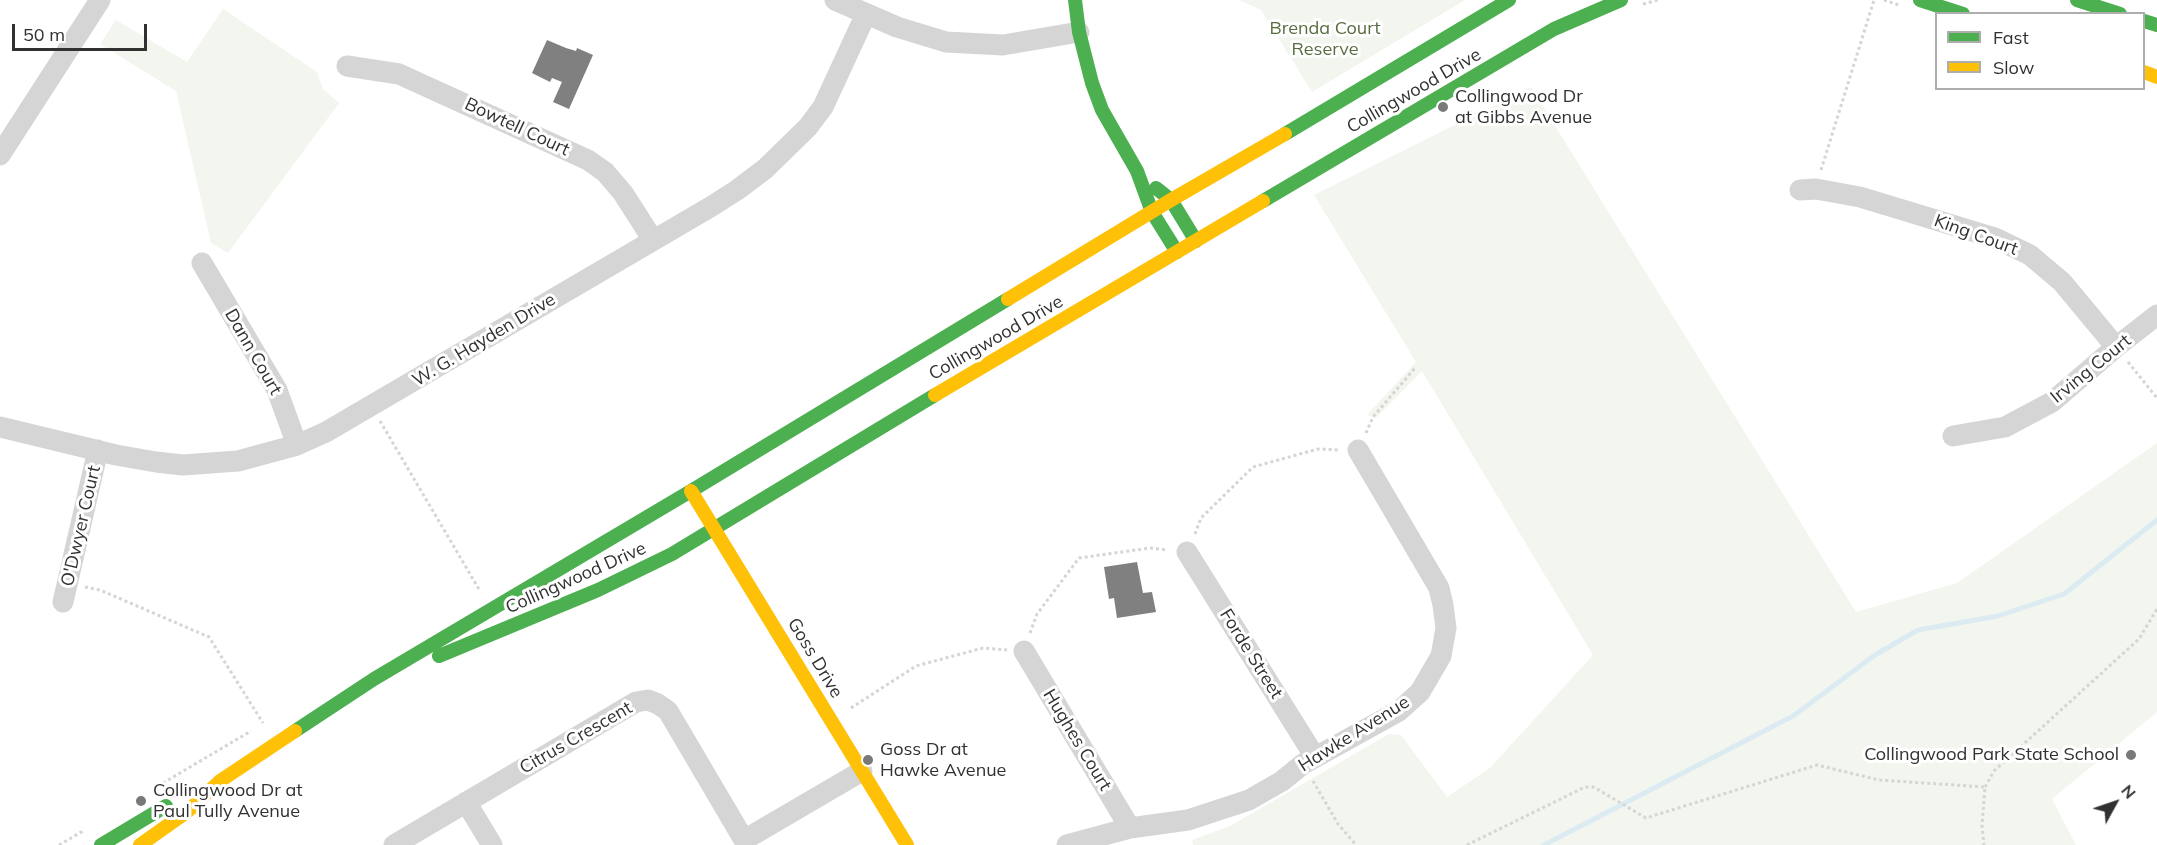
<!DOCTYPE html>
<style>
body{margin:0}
#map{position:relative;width:2157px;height:845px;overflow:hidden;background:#fff;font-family:Mulish,sans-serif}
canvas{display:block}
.legend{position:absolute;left:1935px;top:12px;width:210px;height:78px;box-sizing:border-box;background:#fff;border:2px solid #adadad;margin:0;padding:8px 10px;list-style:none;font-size:18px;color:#313131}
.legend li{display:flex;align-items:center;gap:12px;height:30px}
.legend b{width:30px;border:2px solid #adadad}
.north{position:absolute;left:2085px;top:773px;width:60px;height:60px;-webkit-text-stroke:4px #fff;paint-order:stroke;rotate:50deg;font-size:16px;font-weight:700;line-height:24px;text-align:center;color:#313131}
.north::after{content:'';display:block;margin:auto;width:21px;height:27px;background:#313131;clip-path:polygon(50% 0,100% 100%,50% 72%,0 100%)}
.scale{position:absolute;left:12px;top:24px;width:135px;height:27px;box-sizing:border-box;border:3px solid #313131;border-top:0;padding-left:8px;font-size:18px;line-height:21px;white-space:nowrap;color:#313131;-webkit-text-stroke:4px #fff;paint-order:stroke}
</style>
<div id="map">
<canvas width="2157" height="845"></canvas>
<ul class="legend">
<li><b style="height:8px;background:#4caf50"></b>Fast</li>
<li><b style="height:8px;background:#ffc107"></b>Slow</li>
</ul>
<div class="north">N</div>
<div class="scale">50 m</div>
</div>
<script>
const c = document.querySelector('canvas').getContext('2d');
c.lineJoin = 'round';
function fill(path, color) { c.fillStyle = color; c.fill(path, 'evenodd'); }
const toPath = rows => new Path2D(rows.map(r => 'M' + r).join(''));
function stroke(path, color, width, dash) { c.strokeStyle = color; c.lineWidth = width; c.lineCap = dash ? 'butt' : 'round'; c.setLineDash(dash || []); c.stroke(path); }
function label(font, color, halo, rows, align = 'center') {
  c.font = font + ' Mulish,sans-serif'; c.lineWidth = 6; c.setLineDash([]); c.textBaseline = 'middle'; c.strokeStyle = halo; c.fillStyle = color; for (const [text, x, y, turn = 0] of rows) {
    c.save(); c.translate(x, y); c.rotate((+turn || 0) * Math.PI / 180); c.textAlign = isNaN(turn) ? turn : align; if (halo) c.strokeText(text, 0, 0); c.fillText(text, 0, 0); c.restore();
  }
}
fill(toPath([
 [1239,0,1465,0,1312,92,1261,10],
 [223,9,317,72,323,89,339,103,228,253,211,243,176,91,100,44,116,20,187,62],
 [1531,87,1856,612,1957,583,2157,443,2157,712,2052,799,2076,845,1193,845,1192,840,1230,826,1389,734,1401,735,1447,797,1490,768,1593,655,1422,371,1376,418,1367,415,1416,362,1314,195]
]), '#f2f6ee');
stroke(toPath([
 [1544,845,1793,716,1875,655,1918,630,1998,616,2064,594,2157,520]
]), '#dcebf2', 5);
fill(toPath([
 [547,40,566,48,576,51,577,48,593,55,569,109,553,102,562,82,552,78,550,82,532,73],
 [1137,562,1143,593,1152,592,1156,612,1117,618,1114,598,1109,599,1104,567]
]), '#808080');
stroke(toPath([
 [1884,0,1899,5],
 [1643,4,1658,0],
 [1821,170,1874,0],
 [2128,362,2157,398],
 [380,421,480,591],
 [1366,433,1373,417,1415,368],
 [1195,534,1201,518,1253,467,1318,449,1340,450],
 [85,587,100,590,209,637,263,723],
 [1030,633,1037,614,1079,558,1150,548,1168,550],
 [851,708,916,666,983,648,1007,650],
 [1313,781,1338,824,1356,845],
 [163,783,251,731],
 [1985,787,1994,771,2139,639,2157,609],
 [59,845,83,831],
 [1467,845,1585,787,1593,787,1597,789,1646,818,1817,765,1879,780,1985,787,1982,826,1984,845]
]), '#d5d5d5', 3, [3, 3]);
stroke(toPath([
 [835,0,897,27,946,42,1003,45,1079,32],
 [347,66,399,74,588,160,605,172,623,193,653,240],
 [0,155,100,0],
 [1800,190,1816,189,1860,197,1995,238,2030,255,2062,282,2116,347],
 [202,263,277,390,297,445],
 [0,427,116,455,156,462,183,465,238,461,297,445,326,432,712,206,737,190,765,169,808,127,823,107,866,14],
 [1953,436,2005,427,2052,402,2116,347,2157,315],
 [1187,552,1315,757],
 [63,602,98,450],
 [1024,651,1130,828],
 [466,802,492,845],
 [394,845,636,702,648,700,658,704,668,711,744,840,862,771],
 [1067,845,1130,828,1188,820,1249,800,1282,781,1303,764,1399,711,1420,692,1441,656,1446,628,1443,605,1439,588,1358,450]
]), '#d5d5d5', 21);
stroke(toPath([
 [1075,0,1079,32,1092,83,1102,110,1137,171,1152,212,1177,252],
 [1920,0,1963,14],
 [2077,0,2120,14],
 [2144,21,2157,25],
 [1285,134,1509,0],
 [1156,188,1171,200,1196,241],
 [1263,201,1554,29,1621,0],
 [439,656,598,590,672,554,935,395],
 [295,731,374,679,691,491,1008,299],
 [101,845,166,806]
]), '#4caf50', 14);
stroke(toPath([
 [2144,72,2157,77],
 [1008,299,1171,200,1285,134],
 [935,395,1263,201],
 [691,491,907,845],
 [140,845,188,811,220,781,295,731]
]), '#ffc107', 14);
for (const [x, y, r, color] of [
 [1443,107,6,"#797979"],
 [2131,755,6,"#797979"],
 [868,760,6,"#797979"],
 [141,801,6,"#797979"]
]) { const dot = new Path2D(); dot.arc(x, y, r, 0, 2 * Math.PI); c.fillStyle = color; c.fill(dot); stroke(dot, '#fff', 2); }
label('18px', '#576d3f', '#fff', [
 ["Brenda Court",1325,29],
 ["Reserve",1325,50]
]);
label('18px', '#313131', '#fff', [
 ["Collingwood Drive",1414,91,-30],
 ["Bowtell Court",517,127,25],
 ["King Court",1976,235,20],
 ["Collingwood Drive",996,338,-30],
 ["W. G. Hayden Drive",484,340,-31],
 ["Dann Court",253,352,60],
 ["Irving Court",2091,369,-39],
 ["O'Dwyer Court",81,526,-77],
 ["Collingwood Drive",576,578,-24],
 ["Forde Street",1251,654,58],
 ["Goss Drive",815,658,59],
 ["Hawke Avenue",1354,734,-32],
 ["Citrus Crescent",576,738,-30],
 ["Hughes Court",1077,740,59]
]);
label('18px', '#313131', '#fff', [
 ["Collingwood Dr",1455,97],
 ["at Gibbs Avenue",1455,118],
 ["Goss Dr at",880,750],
 ["Hawke Avenue",880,771],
 ["Collingwood Park State School",2119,755,"right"],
 ["Collingwood Dr at",153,791],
 ["Paul Tully Avenue",153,812]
], 'left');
</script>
